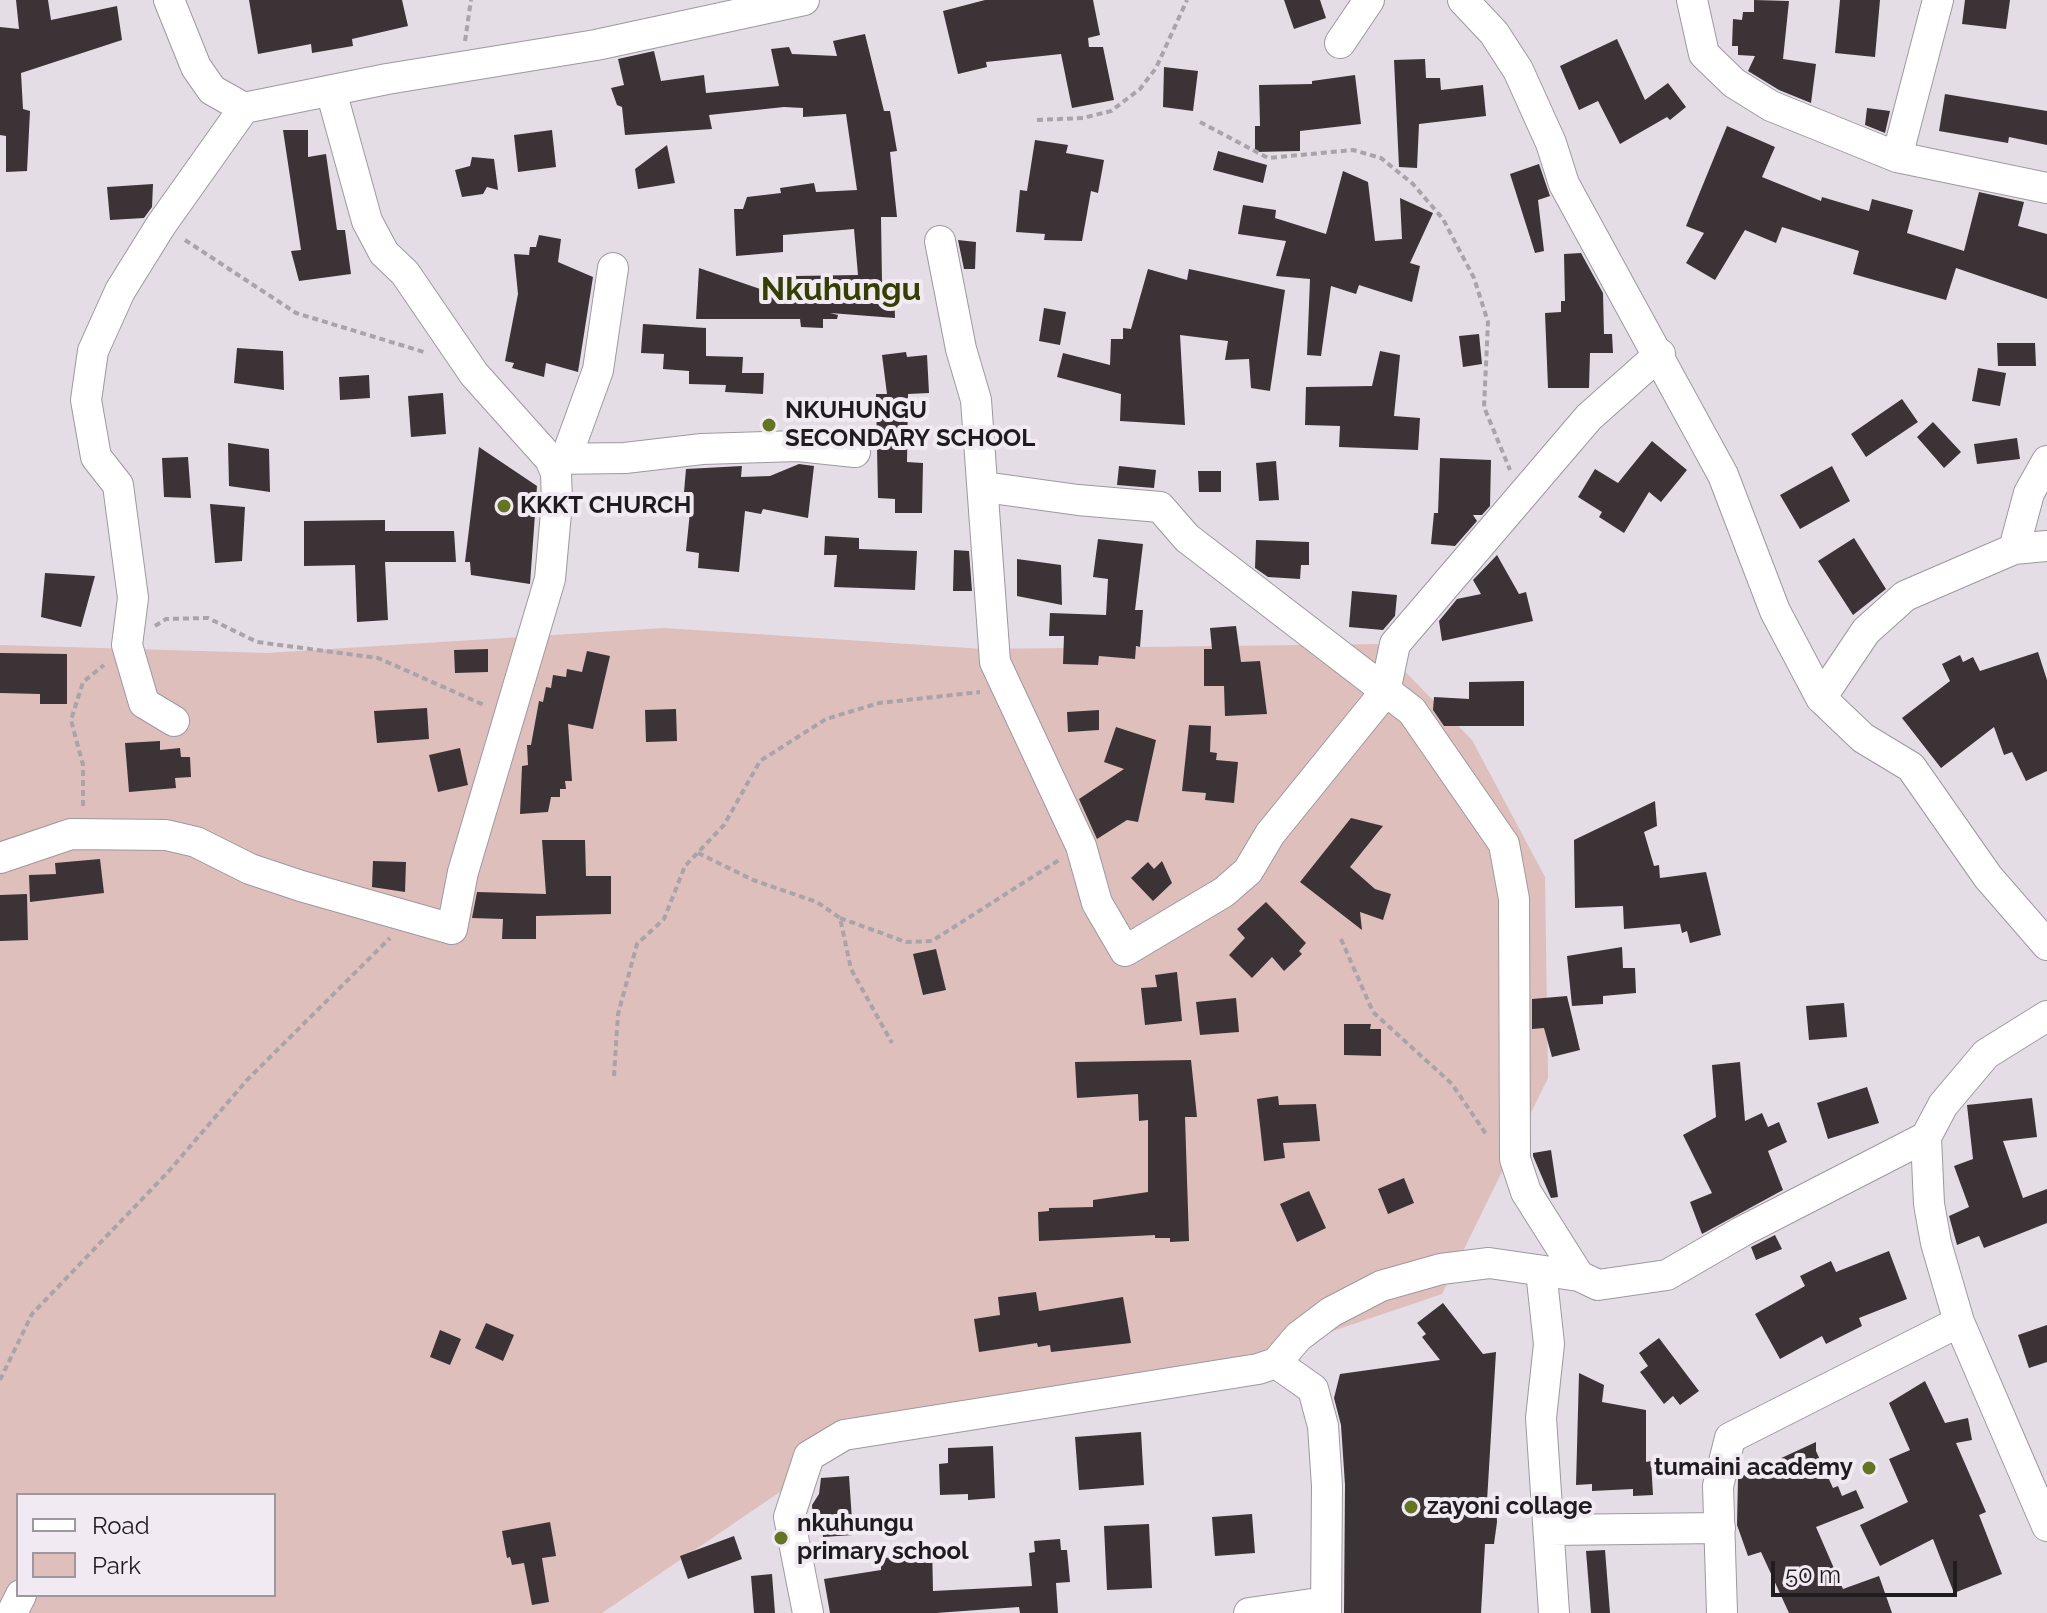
<!DOCTYPE html>
<style>
body{margin:0}
#map{position:relative;width:2047px;height:1613px;overflow:hidden;background:#e4dde6;font-family:Raleway,sans-serif}
canvas{display:block}
.legend{position:absolute;left:16px;top:1493px;width:260px;height:104px;box-sizing:border-box;background:#f1eaf3;border:2px solid #9d989e;margin:0;padding:10px 14px;list-style:none;font-size:24px;color:#1f1c1f}
.legend li{display:flex;align-items:center;gap:16px;height:40px}
.legend b{width:40px;border:2px solid #9d989e}
.scale{position:absolute;left:1771px;top:1561px;width:186px;height:36px;box-sizing:border-box;border:4px solid #1f1c1f;border-top:0;padding-left:10px;font-size:24px;line-height:28px;white-space:nowrap;color:#1f1c1f;-webkit-text-stroke:6px #f1eaf3;paint-order:stroke}
</style>
<div id="map">
<canvas width="2047" height="1613"></canvas>
<ul class="legend">
<li><b style="height:10px;background:#fff"></b>Road</li>
<li><b style="height:22px;background:#debfbc"></b>Park</li>
</ul>
<div class="scale">50 m</div>
</div>
<script>
const c = document.querySelector('canvas').getContext('2d');
c.lineJoin = 'round';
function fill(path, color) { c.fillStyle = color; c.fill(path, 'evenodd'); }
const toPath = rows => new Path2D(rows.map(r => 'M' + r).join(''));
function stroke(path, color, width, dash) { c.strokeStyle = color; c.lineWidth = width; c.lineCap = dash ? 'butt' : 'round'; c.setLineDash(dash || []); c.stroke(path); }
function label(font, color, halo, rows, align = 'center') {
  c.font = font + ' Raleway,sans-serif'; c.lineWidth = 8; c.setLineDash([]); c.textBaseline = 'middle'; c.strokeStyle = halo; c.fillStyle = color; for (const [text, x, y, turn = 0] of rows) {
    c.save(); c.translate(x, y); c.rotate((+turn || 0) * Math.PI / 180); c.textAlign = isNaN(turn) ? turn : align; if (halo) c.strokeText(text, 0, 0); c.fillText(text, 0, 0); c.restore();
  }
}
fill(toPath([
 [664,628,984,649,1378,644,1472,740,1545,877,1548,1078,1442,1294,1153,1392,877,1426,602,1613,0,1613,0,645,267,653],
 [18,1495,274,1495,274,1595,18,1595]
]), '#debfbc');
fill(toPath([
 [16,0,48,0,51,20,117,6,122,40,21,73,23,109,30,111,27,171,6,172,6,136,0,135,0,27,19,29],
 [249,0,402,0,408,26,352,39,353,46,312,53,311,44,258,54],
 [985,0,1093,0,1100,35,1088,38,1089,47,1103,47,1114,100,1072,108,1061,54,986,62,987,67,958,74,943,11],
 [1284,0,1320,0,1326,18,1294,29],
 [1754,0,1789,1,1783,59,1816,64,1811,103,1779,90,1748,71,1755,56,1738,55,1738,46,1732,46,1733,19,1742,20,1743,12,1754,12],
 [1840,0,1880,0,1875,57,1835,53],
 [1965,0,2010,0,2006,29,1962,24],
 [865,34,884,111,890,111,897,151,890,152,897,217,881,217,882,282,894,283,895,318,830,313,838,315,837,319,823,319,823,328,801,327,800,319,696,319,699,268,798,302,796,276,858,275,854,229,783,235,783,252,736,256,734,209,743,209,747,197,781,193,780,188,814,183,816,192,857,190,846,114,803,117,803,108,784,107,709,115,712,129,625,135,622,107,617,105,611,88,624,85,618,59,654,51,661,81,704,75,706,93,779,86,771,49,789,47,792,54,837,56,833,41],
 [1617,39,1645,100,1668,83,1686,107,1670,120,1667,117,1620,144,1598,101,1579,110,1560,66],
 [1425,59,1426,78,1440,78,1441,90,1483,85,1486,116,1419,124,1417,168,1399,167,1394,60],
 [1164,67,1198,71,1193,111,1163,107],
 [1355,75,1361,124,1300,131,1300,151,1255,152,1255,126,1260,126,1259,85,1312,84,1312,81],
 [1945,94,2047,111,2047,145,2009,137,2008,143,1939,131],
 [1867,108,1890,111,1885,133,1865,125],
 [1727,126,1775,147,1762,177,1821,201,1822,197,1869,211,1872,199,1913,210,1907,233,1964,251,1979,192,2024,202,2018,226,2047,234,2047,299,1956,268,1946,300,1853,274,1859,251,1782,227,1776,243,1745,230,1715,280,1686,263,1704,233,1686,226],
 [283,130,308,130,308,157,326,154,337,230,345,230,351,274,299,281,291,251,301,250],
 [552,130,556,167,518,172,514,135],
 [1035,140,1068,145,1066,153,1104,160,1098,193,1091,191,1082,241,1044,240,1045,234,1016,232,1020,190,1027,191],
 [667,145,675,183,638,189,635,169],
 [1218,151,1267,165,1263,183,1213,170],
 [472,157,494,159,498,190,487,187,483,194,462,197,455,170,470,166],
 [1539,164,1550,196,1538,200,1544,251,1535,253,1510,174],
 [1343,171,1368,182,1375,241,1402,239,1400,198,1433,213,1410,263,1420,266,1412,302,1359,285,1356,294,1331,286,1321,356,1307,355,1310,279,1276,276,1286,241,1238,234,1243,205,1276,210,1275,218,1326,234],
 [153,184,152,207,144,218,110,220,107,187],
 [539,235,561,239,558,262,593,277,578,372,546,363,544,377,512,368,514,363,505,361,518,294,514,254,529,255,530,247,536,247],
 [958,240,976,242,975,269,964,269],
 [1581,253,1603,293,1604,334,1612,334,1613,353,1590,353,1589,388,1548,388,1545,313,1561,312,1561,301,1565,301,1564,254],
 [1148,269,1187,280,1189,269,1285,290,1270,391,1251,388,1249,359,1225,360,1228,341,1180,335,1185,425,1120,421,1121,394,1057,377,1063,353,1110,365,1111,339,1123,339,1123,328,1131,329],
 [1044,308,1066,312,1060,345,1039,341],
 [643,324,706,328,706,356,743,357,742,373,764,373,763,394,725,392,726,385,689,384,689,371,663,369,664,354,641,353],
 [1479,334,1482,364,1463,367,1459,336],
 [1997,343,2035,343,2036,366,1998,366],
 [237,348,283,351,284,390,234,383],
 [1380,351,1400,355,1394,416,1420,418,1418,450,1339,447,1340,426,1305,425,1306,387,1372,386],
 [906,352,907,357,927,355,929,393,908,394,907,462,923,463,922,513,895,513,895,499,878,498,876,394,887,394,882,355],
 [1978,368,2006,373,2000,406,1972,401],
 [369,375,370,398,340,400,339,377],
 [443,393,446,434,411,437,408,396],
 [1902,399,1918,422,1866,457,1851,434],
 [1933,422,1961,452,1944,468,1917,437],
 [2017,438,2020,459,1977,464,1974,444],
 [1652,441,1687,470,1661,502,1649,492,1624,533,1599,517,1602,512,1578,497,1595,469,1618,483],
 [228,443,269,449,270,492,229,486],
 [479,447,537,486,530,584,471,575,470,562,465,562],
 [188,457,191,498,164,497,162,458],
 [1440,458,1491,460,1490,506,1482,515,1473,515,1477,521,1455,546,1431,544,1434,513,1438,513],
 [1276,461,1279,500,1259,501,1256,463],
 [799,464,814,466,808,518,763,509,761,514,745,511,739,572,698,568,699,553,686,551,692,492,684,492,686,469,742,466,741,477,770,476],
 [1119,466,1156,470,1154,488,1117,485],
 [1832,466,1850,501,1800,529,1780,495],
 [1198,471,1221,471,1221,492,1199,492],
 [210,504,245,507,242,561,215,563],
 [385,520,385,531,454,531,456,562,385,562,388,620,357,622,355,565,304,566,304,521],
 [825,536,859,538,859,549,917,551,915,590,834,587,837,555,824,555],
 [1854,538,1886,589,1853,615,1818,561],
 [1098,539,1143,544,1135,610,1143,610,1140,647,1136,646,1135,659,1099,656,1098,665,1063,664,1064,636,1049,636,1050,613,1106,615,1108,579,1093,577],
 [1256,540,1309,542,1309,565,1301,565,1300,579,1268,577,1255,568],
 [954,550,969,551,972,591,953,591],
 [1497,555,1519,594,1526,592,1533,621,1442,641,1439,621,1457,599,1481,594,1473,580],
 [1017,559,1061,565,1062,605,1017,596],
 [45,573,95,576,81,627,41,617],
 [1352,591,1397,595,1395,616,1383,630,1349,627],
 [1236,626,1241,662,1260,661,1267,714,1225,716,1224,686,1204,686,1204,649,1212,649,1210,628],
 [488,649,488,672,455,673,454,650],
 [587,651,610,656,593,729,568,724,572,781,565,781,566,789,560,789,560,797,551,797,548,812,520,814,522,766,528,765,527,745,531,745,539,701,543,702,546,687,551,688,553,675,566,677,567,669,582,672],
 [2038,652,2047,680,2047,771,2026,781,2012,752,2004,755,1994,727,1941,768,1902,718,1950,681,1942,664,1960,655,1963,662,1973,657,1980,671],
 [0,653,67,654,67,704,40,704,40,694,0,693],
 [1524,681,1524,726,1444,726,1433,710,1434,697,1469,699,1469,682],
 [427,708,429,739,377,743,374,711],
 [676,709,677,741,646,742,645,710],
 [1099,710,1099,730,1068,732,1067,712],
 [1189,725,1211,726,1210,752,1217,753,1216,760,1238,762,1234,803,1205,800,1206,793,1182,791],
 [1116,727,1156,740,1138,822,1127,820,1097,839,1079,799,1124,769,1104,762],
 [160,741,160,750,180,748,181,757,190,757,191,777,175,778,176,788,129,792,125,743],
 [460,748,468,785,438,792,429,755],
 [1655,801,1657,826,1644,832,1654,866,1659,865,1660,878,1706,872,1721,935,1690,943,1687,931,1682,933,1680,924,1624,929,1623,906,1575,908,1574,840],
 [1351,818,1383,826,1350,867,1375,889,1391,894,1383,920,1360,912,1362,930,1300,882],
 [542,840,585,840,586,876,611,876,611,914,536,916,536,939,502,939,503,919,472,918,477,892,546,894],
 [100,859,104,893,30,902,29,875,56,874,55,863],
 [373,861,406,862,405,892,372,887],
 [1162,861,1172,883,1153,901,1131,878,1148,862,1154,869],
 [27,894,28,940,0,941,0,895],
 [1266,902,1306,943,1299,951,1302,954,1284,971,1272,957,1252,978,1229,955,1245,938,1237,929],
 [1622,947,1623,968,1635,968,1636,993,1603,996,1603,1004,1572,1006,1567,956],
 [936,949,946,990,923,995,913,954],
 [1177,972,1182,1021,1145,1025,1141,988,1157,987,1155,975],
 [1567,996,1580,1050,1552,1057,1544,1028,1532,1029,1532,999],
 [1236,998,1239,1032,1200,1035,1196,1002],
 [1844,1003,1847,1037,1809,1040,1806,1006],
 [1344,1024,1371,1024,1370,1029,1381,1029,1381,1056,1344,1055],
 [1191,1060,1197,1117,1185,1117,1189,1241,1170,1242,1170,1238,1155,1238,1155,1235,1039,1241,1038,1212,1049,1211,1049,1208,1093,1207,1093,1200,1148,1192,1148,1120,1139,1121,1138,1094,1077,1098,1075,1062],
 [1740,1062,1745,1121,1762,1113,1768,1127,1779,1122,1787,1142,1768,1151,1783,1190,1702,1234,1690,1202,1712,1193,1683,1135,1716,1117,1712,1065],
 [1867,1087,1879,1123,1828,1139,1817,1103],
 [1278,1096,1279,1105,1316,1104,1320,1141,1283,1143,1285,1158,1264,1161,1257,1099],
 [2032,1098,2037,1137,2003,1141,2023,1198,2047,1189,2047,1223,1984,1248,1979,1236,1957,1245,1949,1216,1969,1207,1954,1166,1973,1159,1967,1105],
 [1551,1150,1558,1197,1551,1198,1533,1156,1533,1153],
 [1404,1178,1414,1203,1388,1214,1378,1189],
 [1309,1191,1326,1228,1297,1242,1280,1204],
 [1775,1235,1782,1249,1756,1260,1751,1247],
 [1889,1251,1907,1299,1859,1318,1862,1326,1826,1344,1822,1336,1780,1359,1755,1314,1805,1286,1800,1276,1831,1261,1836,1272],
 [1036,1292,1039,1311,1123,1297,1131,1343,1051,1352,1050,1345,1038,1347,1037,1343,979,1352,974,1319,1000,1315,998,1297],
 [1443,1303,1483,1354,1496,1352,1487,1501,1496,1501,1497,1522,1494,1544,1485,1544,1481,1613,1344,1613,1345,1485,1341,1425,1334,1398,1340,1374,1440,1360,1422,1337,1426,1334,1417,1323],
 [486,1323,514,1335,503,1361,475,1348],
 [2047,1325,2047,1362,2029,1368,2018,1335],
 [440,1330,461,1339,450,1365,430,1357],
 [1659,1338,1699,1391,1680,1405,1673,1396,1664,1404,1640,1372,1648,1366,1639,1353],
 [1579,1373,1604,1385,1602,1402,1646,1410,1646,1462,1651,1461,1653,1495,1633,1496,1633,1489,1592,1491,1592,1484,1576,1485],
 [1925,1381,1945,1423,1968,1418,1972,1440,1956,1443,1986,1512,1979,1515,2002,1574,1954,1593,1933,1539,1880,1566,1860,1525,1908,1502,1889,1459,1910,1450,1889,1403],
 [1141,1432,1144,1485,1079,1490,1075,1437],
 [1816,1442,1816,1451,1833,1488,1838,1486,1842,1496,1856,1490,1864,1508,1816,1527,1843,1589,1879,1576,1892,1613,1789,1613,1761,1552,1748,1556,1737,1525,1738,1478],
 [993,1446,995,1498,968,1500,968,1494,940,1495,939,1464,948,1463,948,1448],
 [849,1476,853,1535,823,1537,822,1525,813,1525,812,1505,819,1494,821,1478],
 [1252,1514,1255,1553,1215,1556,1212,1517],
 [550,1522,556,1556,542,1558,549,1602,532,1605,524,1563,512,1565,510,1557,507,1558,502,1531],
 [1149,1524,1152,1588,1107,1590,1104,1526],
 [734,1536,742,1559,688,1579,680,1556],
 [1060,1539,1061,1550,1067,1550,1070,1582,1056,1583,1058,1613,1020,1613,1019,1607,936,1613,830,1613,824,1579,881,1570,881,1558,911,1557,911,1546,932,1545,933,1591,1032,1586,1029,1553,1035,1552,1034,1541],
 [1605,1550,1610,1613,1591,1613,1586,1551],
 [772,1574,775,1613,754,1613,751,1576]
]), '#3c3337');
const minor = toPath([
 [169,0,196,67,212,90,244,108,387,79,596,45,804,0],
 [1463,0,1494,33,1518,70,1551,143,1564,184,1723,475,1775,611,1821,698,1863,738,1911,767,1988,877,2047,945],
 [1692,0,1704,54,1734,83,1771,106,1897,157,2047,188],
 [1340,43,1369,0],
 [1897,157,1938,0],
 [940,241,961,349,976,400,995,662,1081,846,1097,903,1125,951,1224,892,1248,871,1270,834,1385,692,1395,644,1589,417,1660,354],
 [566,458,598,370,613,268],
 [550,459,625,458,702,449,798,446,855,452],
 [984,487,1078,500,1160,507,1187,538,1412,711,1504,844,1514,899,1515,1159,1526,1192,1579,1276,1598,1285,1667,1275,1741,1232,1926,1137],
 [2014,549,2047,546],
 [1821,698,1866,631,1905,596,2014,549,2029,493,2047,461],
 [174,721,144,703,127,645,133,598,118,485,96,457,86,400,93,351,120,291,161,225,244,108],
 [0,858,71,834,166,835,196,842,250,869,301,886,452,929,463,872,550,579,557,502,556,473,550,459,474,374,405,273,384,253,367,221,331,91],
 [2047,1016,1986,1054,1943,1105,1926,1137,1929,1204,1936,1243,1959,1322,2047,1526],
 [1541,1271,1549,1344,1541,1418,1554,1613],
 [1276,1363,1313,1389,1323,1426,1327,1486,1326,1613],
 [1549,1530,1720,1528],
 [12,1613,21,1595],
 [808,1613,789,1517,809,1456,844,1435,1258,1369,1276,1363,1298,1337,1331,1312,1381,1286,1441,1269,1489,1263,1579,1276],
 [1249,1613,1326,1602],
 [1722,1613,1718,1486,1730,1438,1959,1322]
]);
stroke(minor, '#9e98a0', 32);
stroke(toPath([
 [465,41,471,0],
 [1037,120,1083,118,1111,111,1140,89,1156,68,1187,0],
 [1200,122,1268,158,1353,150,1381,158,1413,184,1443,219,1474,278,1488,322,1484,407,1510,470],
 [185,240,296,313,424,352],
 [155,626,166,619,208,618,257,642,378,658,484,705],
 [83,806,83,765,71,720,83,682,104,665],
 [698,853,753,880,817,902,840,918,851,969,892,1043],
 [840,918,906,942,932,941,1059,860],
 [1341,939,1373,1012,1452,1084,1486,1134],
 [614,1076,618,1014,637,944,664,919,685,866,724,825,760,761,826,719,879,703,980,692],
 [0,1380,32,1314,169,1171,247,1080,390,938]
]), '#a9a3aa', 4, [6, 4]);
stroke(minor, '#fff', 30);
for (const [x, y, r, color] of [
 [769,425,8,"#647421"],
 [504,506,8,"#647421"],
 [1869,1468,8,"#647421"],
 [1411,1507,8,"#647421"],
 [781,1538,8,"#647421"]
]) { const dot = new Path2D(); dot.arc(x, y, r, 0, 2 * Math.PI); c.fillStyle = color; c.fill(dot); stroke(dot, '#f1eaf3', 3); }
label('bold 24px', '#1f1c1f', '#f1eaf3', [
 ["NKUHUNGU",785,411],
 ["SECONDARY SCHOOL",785,439],
 ["KKKT CHURCH",520,506],
 ["tumaini academy",1853,1468,"right"],
 ["zayoni collage",1427,1507],
 ["nkuhungu",797,1524],
 ["primary school",797,1552]
], 'left');
label('bold 32px', '#353f02', '#f1eaf3', [
 ["Nkuhungu",841,290]
]);
</script>
